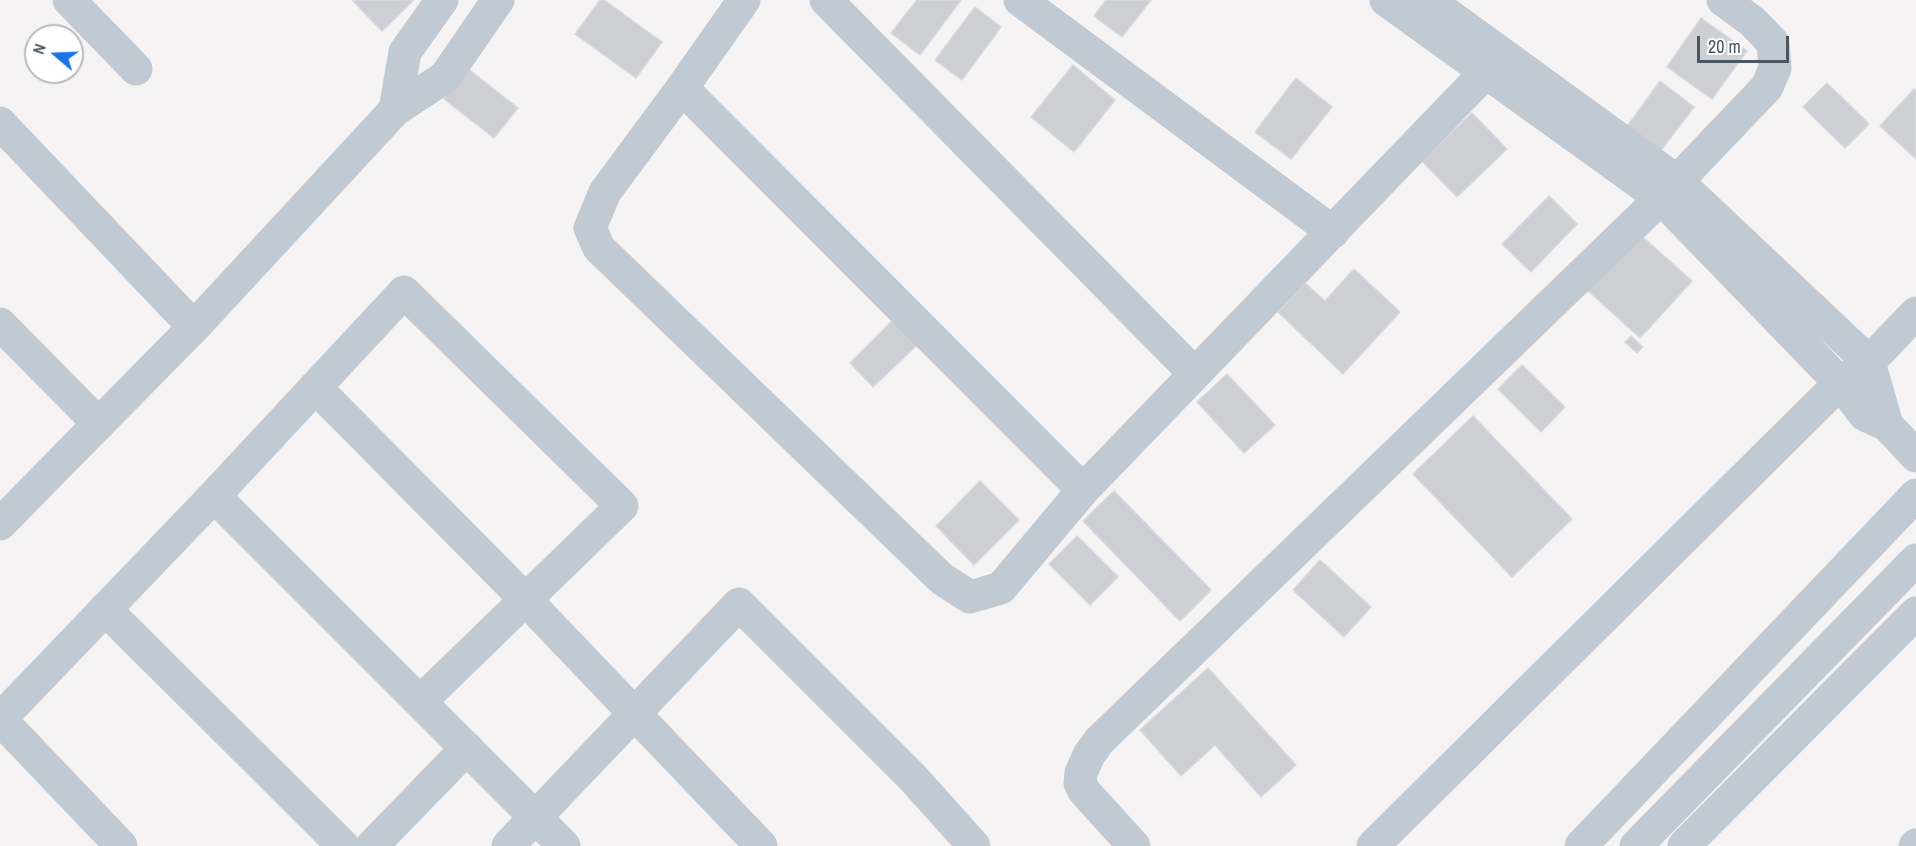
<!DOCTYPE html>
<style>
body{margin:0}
#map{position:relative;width:1916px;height:846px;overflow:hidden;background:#f5f3f3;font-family:"Archivo Narrow",sans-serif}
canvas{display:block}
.north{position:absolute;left:24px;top:24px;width:60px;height:60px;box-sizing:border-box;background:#fff;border:2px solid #b7bbc0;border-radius:50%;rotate:289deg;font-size:16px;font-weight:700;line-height:24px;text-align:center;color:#4a5661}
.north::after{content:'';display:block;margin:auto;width:21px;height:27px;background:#1a73e8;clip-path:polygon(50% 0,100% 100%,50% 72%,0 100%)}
.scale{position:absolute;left:1697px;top:36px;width:92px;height:27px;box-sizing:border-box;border:3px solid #4a5661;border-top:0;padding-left:8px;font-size:18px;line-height:21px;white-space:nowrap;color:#4a5661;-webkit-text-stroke:4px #fff;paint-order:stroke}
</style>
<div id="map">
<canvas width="1916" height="846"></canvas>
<div class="north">N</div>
<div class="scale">20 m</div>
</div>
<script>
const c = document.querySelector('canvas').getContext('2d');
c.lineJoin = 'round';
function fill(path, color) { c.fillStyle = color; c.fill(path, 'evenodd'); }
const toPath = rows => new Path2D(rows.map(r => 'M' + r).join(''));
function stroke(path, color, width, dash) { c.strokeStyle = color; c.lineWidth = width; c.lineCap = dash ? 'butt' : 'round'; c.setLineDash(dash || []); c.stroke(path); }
const building = toPath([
 [352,0,414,0,382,31,352,0],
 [600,0,604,0,662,42,636,78,575,34,600,0],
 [917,0,961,0,920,55,891,33,917,0],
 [1106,0,1151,0,1122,37,1094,16,1106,0],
 [975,7,1001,27,962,80,935,60,975,7],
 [1701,18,1747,51,1712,99,1667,67,1701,18],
 [1073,65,1115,100,1074,152,1031,117,1073,65],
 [467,68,518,108,494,138,444,99,467,68],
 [1296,78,1332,107,1291,159,1255,132,1296,78],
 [1660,81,1694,107,1656,157,1623,132,1660,81],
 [1827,83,1869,124,1845,148,1803,107,1827,83],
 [1914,89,1916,91,1916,159,1880,126,1914,89],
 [1472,113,1507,149,1457,197,1422,161,1472,113],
 [1549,196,1577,224,1531,272,1502,244,1549,196],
 [1635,230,1692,281,1640,338,1584,287,1635,230],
 [1354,269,1400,312,1343,374,1278,312,1305,283,1325,301,1354,269],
 [893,320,917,345,873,387,850,363,893,320],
 [1631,336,1643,347,1637,353,1625,342,1631,336],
 [1522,365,1565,407,1541,432,1498,389,1522,365],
 [1227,374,1275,425,1244,453,1197,402,1227,374],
 [1473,416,1572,519,1512,577,1413,474,1473,416],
 [980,481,1019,520,974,565,936,526,980,481],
 [1114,491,1211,590,1180,621,1083,521,1114,491],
 [1077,536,1118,577,1090,605,1049,564,1077,536],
 [1320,560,1371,607,1344,637,1293,590,1320,560],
 [1208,668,1296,765,1261,797,1215,745,1181,776,1140,730,1208,668]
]);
fill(building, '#cdcfd5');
stroke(building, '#d7d9de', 1.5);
stroke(toPath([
 [69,0,136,69],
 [744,0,682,88,605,192,590,228,599,248,942,579,970,597,1001,588,1083,490,1486,72],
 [826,0,1195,374],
 [1020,0,1333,232],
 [1386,0,1661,198,1840,383,1865,415,1887,425,1916,456],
 [1428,0,1677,181,1869,362,1887,425],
 [682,88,1083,490],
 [395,110,405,52,442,0],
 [0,123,194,327],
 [0,324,99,424],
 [315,387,526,600,761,846],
 [214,496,564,846],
 [0,524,194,327,395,110,445,77,498,0],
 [105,609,343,846],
 [121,846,0,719,214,496,404,292,622,506,421,701],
 [372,846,467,748],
 [508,846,739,604,913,778,974,846],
 [1134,846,1084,791,1080,783,1081,773,1089,755,1099,741,1661,198,1767,87,1775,68,1773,43,1753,22,1723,0],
 [1373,846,1840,383,1869,362,1916,313],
 [1581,846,1916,495],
 [1636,846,1916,560],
 [1684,846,1916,613],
 [1915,846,1916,845]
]), '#c1cad2', 33);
</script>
